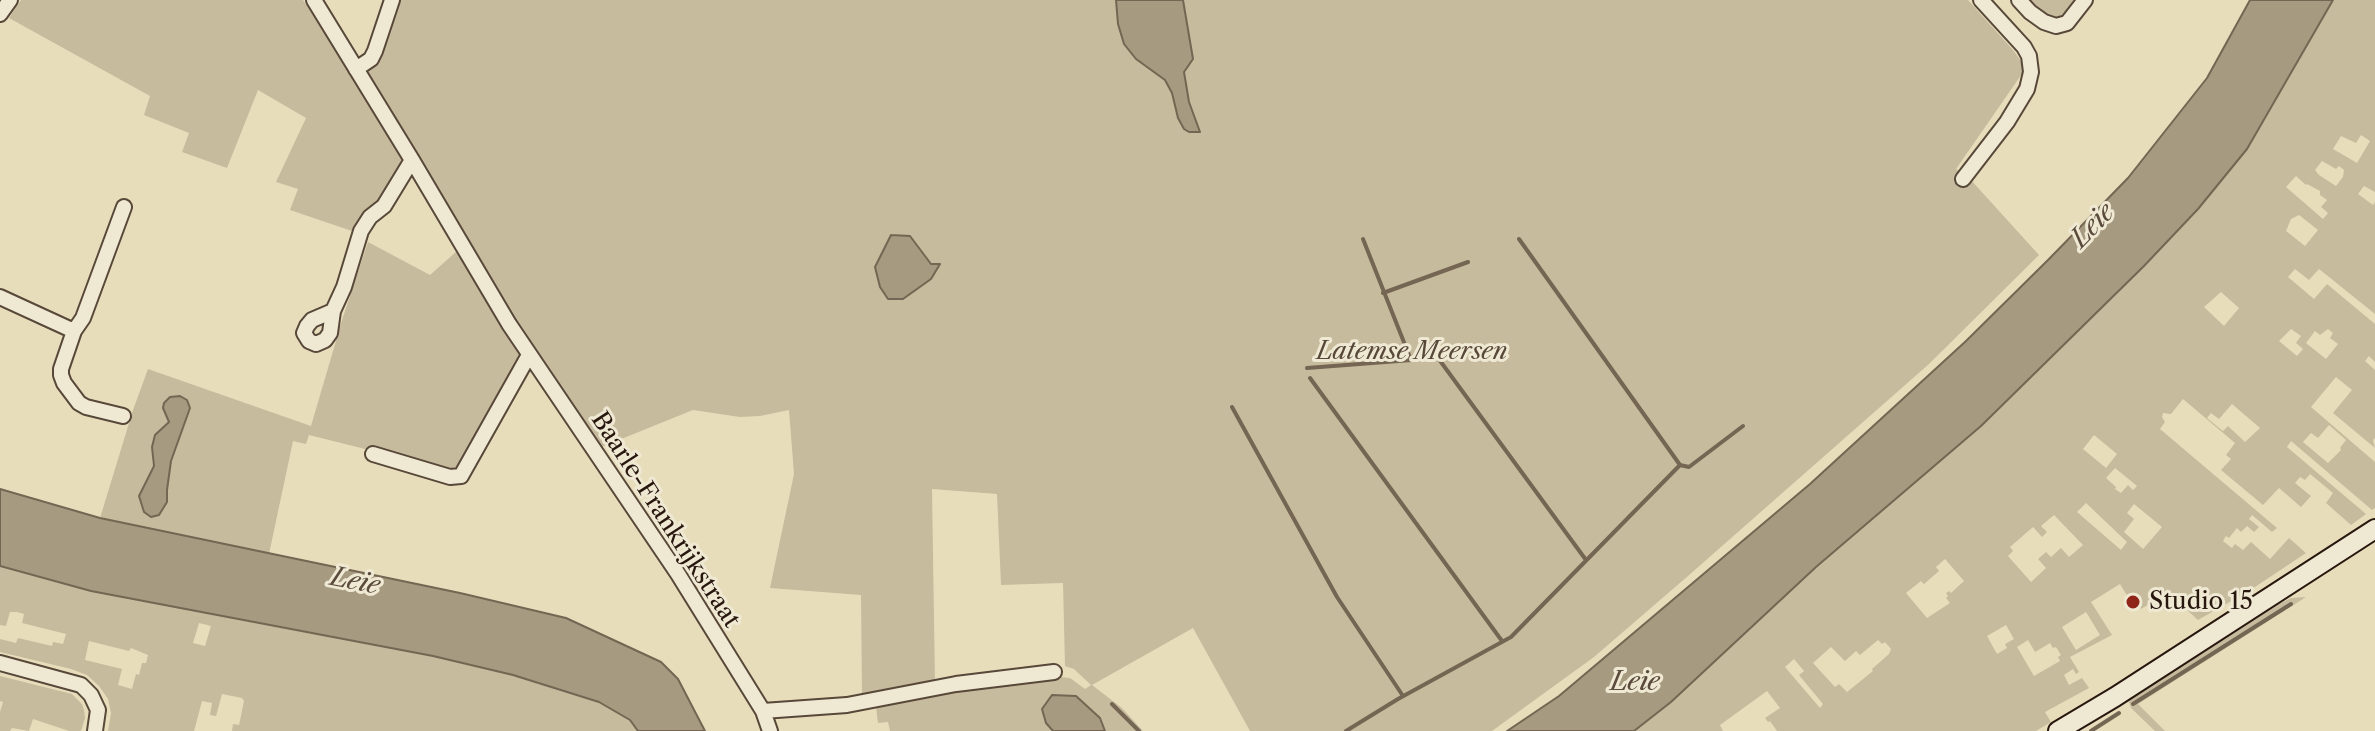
<!DOCTYPE html>
<style>
body{margin:0}
canvas{display:block;background:#e7ddbb}
</style>
<canvas width="2375" height="731"></canvas>
<script>
const c = document.querySelector('canvas').getContext('2d');
c.lineJoin = 'round';
function fill(path, color) { c.fillStyle = color; c.fill(path, 'evenodd'); }
const toPath = rows => new Path2D(rows.map(r => 'M' + r).join(''));
function stroke(path, color, width, dash) { c.strokeStyle = color; c.lineWidth = width; c.lineCap = dash ? 'butt' : 'round'; c.setLineDash(dash || []); c.stroke(path); }
function label(font, color, halo, rows, align = 'center') {
  c.font = font + ' "Libre Caslon Text",serif'; c.lineWidth = 6; c.setLineDash([]); c.textBaseline = 'middle'; c.strokeStyle = halo; c.fillStyle = color; for (const [text, x, y, turn = 0] of rows) {
    c.save(); c.translate(x, y); c.rotate((+turn || 0) * Math.PI / 180); c.textAlign = isNaN(turn) ? turn : align; if (halo) c.strokeText(text, 0, 0); c.fillText(text, 0, 0); c.restore();
  }
}
fill(toPath([
 [21,0,303,0,347,61,403,157,402,166,383,198,363,215,352,231,290,210,298,189,276,182,306,118,258,90,227,168,182,152,189,133,144,115,150,96,9,18],
 [385,0,1968,0,2013,50,2026,68,1956,169,1970,179,2039,255,1929,364,1688,576,1594,657,1492,731,1250,731,1193,628,1092,685,1122,708,1143,731,890,731,888,722,878,723,876,707,892,701,1050,676,1070,678,1085,689,1091,685,1074,669,1065,666,1063,583,1001,585,997,494,932,489,935,683,862,696,861,595,770,588,794,474,789,410,760,416,740,417,693,410,599,448,531,352,359,67,367,53],
 [2024,0,2080,0,2065,17,2049,20],
 [2333,0,2375,0,2375,192,2364,186,2358,194,2373,205,2375,202,2375,314,2319,269,2309,280,2295,269,2288,277,2314,299,2327,284,2375,324,2375,362,2369,356,2365,361,2375,370,2375,438,2373,440,2375,448,2333,413,2352,390,2336,377,2311,407,2375,462,2375,508,2372,510,2291,441,2287,447,2366,514,2351,525,2326,503,2333,493,2310,474,2305,480,2300,477,2295,483,2311,496,2301,507,2279,488,2263,505,2221,470,2231,459,2226,455,2235,443,2183,399,2171,414,2163,413,2162,417,2165,422,2160,429,2277,528,2272,532,2252,515,2249,519,2259,527,2254,532,2247,526,2241,532,2237,528,2229,538,2226,536,2223,541,2232,548,2235,544,2243,550,2251,542,2270,559,2289,538,2306,553,2249,591,2198,620,2178,602,2166,612,2154,601,2141,609,2132,595,2128,597,2120,584,2091,602,2112,635,2070,657,2079,672,2076,674,2073,669,2064,675,2069,685,2082,678,2089,688,2045,712,2051,722,2036,731,1777,731,1770,721,1768,722,1765,718,1780,708,1767,691,1720,725,1723,731,1634,731,1671,702,1816,567,1981,426,2144,266,2198,209,2247,149],
 [2361,135,2370,141,2357,163,2333,149,2341,136,2356,143],
 [2322,161,2336,169,2339,166,2344,170,2343,177,2336,186,2319,175,2315,170],
 [2296,176,2306,185,2307,184,2320,191,2320,195,2327,200,2321,207,2328,213,2323,219,2286,187],
 [2299,215,2318,230,2305,246,2286,231,2291,219],
 [2221,292,2239,308,2224,326,2204,307],
 [2291,329,2301,336,2296,343,2303,349,2297,356,2279,341],
 [2328,329,2333,333,2330,338,2338,344,2326,359,2306,343,2315,331,2320,335],
 [2232,404,2260,428,2245,442,2228,426,2223,431,2207,418,2211,413,2219,419],
 [2329,425,2346,440,2340,448,2341,450,2328,463,2303,442,2311,433,2318,438],
 [2094,435,2117,454,2106,468,2083,449],
 [2115,468,2137,486,2133,490,2128,485,2121,493,2115,489,2116,487,2106,478],
 [2086,503,2127,542,2121,550,2077,512],
 [2134,504,2162,527,2143,549,2124,532,2134,519,2127,513],
 [2054,515,2083,545,2069,557,2061,548,2051,557,2046,552,2038,559,2046,568,2031,582,2008,556,2013,551,2010,547,2033,527,2042,537,2047,532,2041,526],
 [1945,559,1964,581,1951,593,1949,591,1946,593,1948,596,1946,598,1950,603,1927,618,1906,593,1921,581,1924,584,1939,571,1936,567],
 [2086,612,2100,635,2076,650,2062,627],
 [2006,625,2014,639,2005,644,2007,648,1997,654,1987,636],
 [1878,640,1882,644,1885,642,1891,649,1889,654,1872,669,1873,671,1847,692,1839,684,1835,687,1813,663,1831,647,1845,661,1856,651,1860,655],
 [2028,640,2035,652,2050,643,2053,648,2056,647,2061,655,2058,657,2060,661,2034,676,2017,647],
 [1794,659,1804,671,1799,675,1823,704,1820,708,1785,667],
 [368,242,430,275,457,251,518,348,520,357,461,466,449,469,437,467,309,435,306,444,293,441,269,554,100,518,133,410,148,369,311,426,343,317],
 [0,566,91,591,433,656,513,675,599,702,630,720,638,731,232,731,233,724,239,725,244,701,242,698,222,694,216,716,210,715,212,703,202,701,194,731,108,731,111,713,108,699,99,686,87,675,71,669,0,652,0,639,16,643,18,638,52,646,53,642,63,644,66,634,22,623,24,614,17,612,10,612,6,626,0,625],
 [199,623,211,626,205,646,193,643],
 [89,641,129,651,131,648,148,655,146,663,142,663,139,675,136,674,132,689,118,685,122,669,85,660],
 [2306,597,2138,704,2165,731,2155,731,2131,708,2129,702,2130,698,2279,604,2291,598],
 [0,676,72,694,82,704,84,710,85,718,81,731,69,731,33,719,29,731,12,728,10,731,0,731,0,712,3,702,0,701]
]), '#c7bb9e');
const water = toPath([
 [1116,0,1183,0,1193,59,1184,72,1189,102,1200,132,1189,132,1184,129,1178,118,1172,93,1165,80,1136,59,1124,44,1118,24,1116,0],
 [2250,0,2333,0,2247,149,2198,209,2144,266,1981,426,1816,567,1671,702,1634,731,1507,731,1559,696,1810,484,1966,341,2048,260,2128,178,2207,78,2250,0],
 [891,235,910,236,931,264,940,264,931,279,903,299,888,299,880,287,875,267,891,235],
 [180,396,187,400,190,408,171,461,167,490,167,502,159,515,151,517,144,512,139,496,154,466,152,447,155,435,169,422,163,408,164,403,170,397,180,396],
 [0,489,100,518,460,593,566,618,661,662,678,679,705,731,638,731,630,720,599,702,513,675,433,656,91,591,0,566,0,489],
 [1052,695,1076,696,1100,718,1105,731,1053,731,1046,723,1042,709,1052,695]
]);
fill(water, '#a69a80');
stroke(water, '#746652', 2);
stroke(toPath([
 [1363,239,1411,360],
 [1519,239,1680,465],
 [1383,293,1468,262],
 [1307,368,1438,358,1586,560],
 [1310,378,1502,641],
 [1232,407,1337,597,1403,696],
 [1112,704,1139,731],
 [2133,704,2291,604],
 [1346,731,1398,699,1511,637,1680,465,1689,467,1743,426],
 [2091,731,2119,713]
]), '#746652', 4);
const street = toPath([
 [314,0,412,160,509,324,678,574,763,711,770,731],
 [2019,0,2030,12,2044,22,2056,26,2067,23,2085,0],
 [0,14,10,0],
 [356,69,371,59,375,51,392,0],
 [1963,179,2007,122,2027,89,2031,72,2029,56,2024,47,1981,0],
 [0,297,74,331,61,369,61,375,64,383,79,403,86,407,123,416],
 [333,311,330,333,325,340,316,344,309,341,304,333,307,326,312,320,333,311,344,287,361,231,370,217,384,206,412,160],
 [74,331,83,318,124,207],
 [373,454,450,477,461,476,529,355],
 [0,663,81,685,91,695,98,710,95,731],
 [763,711,847,705,956,684,1054,672]
]);
const secondary = toPath([
 [2058,731,2115,697,2375,529]
]);
stroke(street, '#584839', 18);
stroke(secondary, '#28170e', 22);
stroke(street, '#efe9d3', 14);
stroke(secondary, '#efe9d3', 18);
for (const [x, y, r, color] of [
 [2133,602,8,"#8f2418"]
]) { const dot = new Path2D(); dot.arc(x, y, r, 0, 2 * Math.PI); c.fillStyle = color; c.fill(dot); stroke(dot, '#efe9d3', 3); }
label('italic 24px', '#584839', '#efe9d3', [
 ["Latemse Meersen",1412,352]
]);
label('24px', '#28170e', '#efe9d3', [
 ["Baarle-Frankrijkstraat",665,520,57]
]);
label('24px', '#28170e', '#efe9d3', [
 ["Studio 15",2149,602]
], 'left');
label('italic 26px', '#5a4b3c', '#efe9d3', [
 ["Leie",2093,226,-46],
 ["Leie",355,582,11],
 ["Leie",1635,682]
]);
</script>
